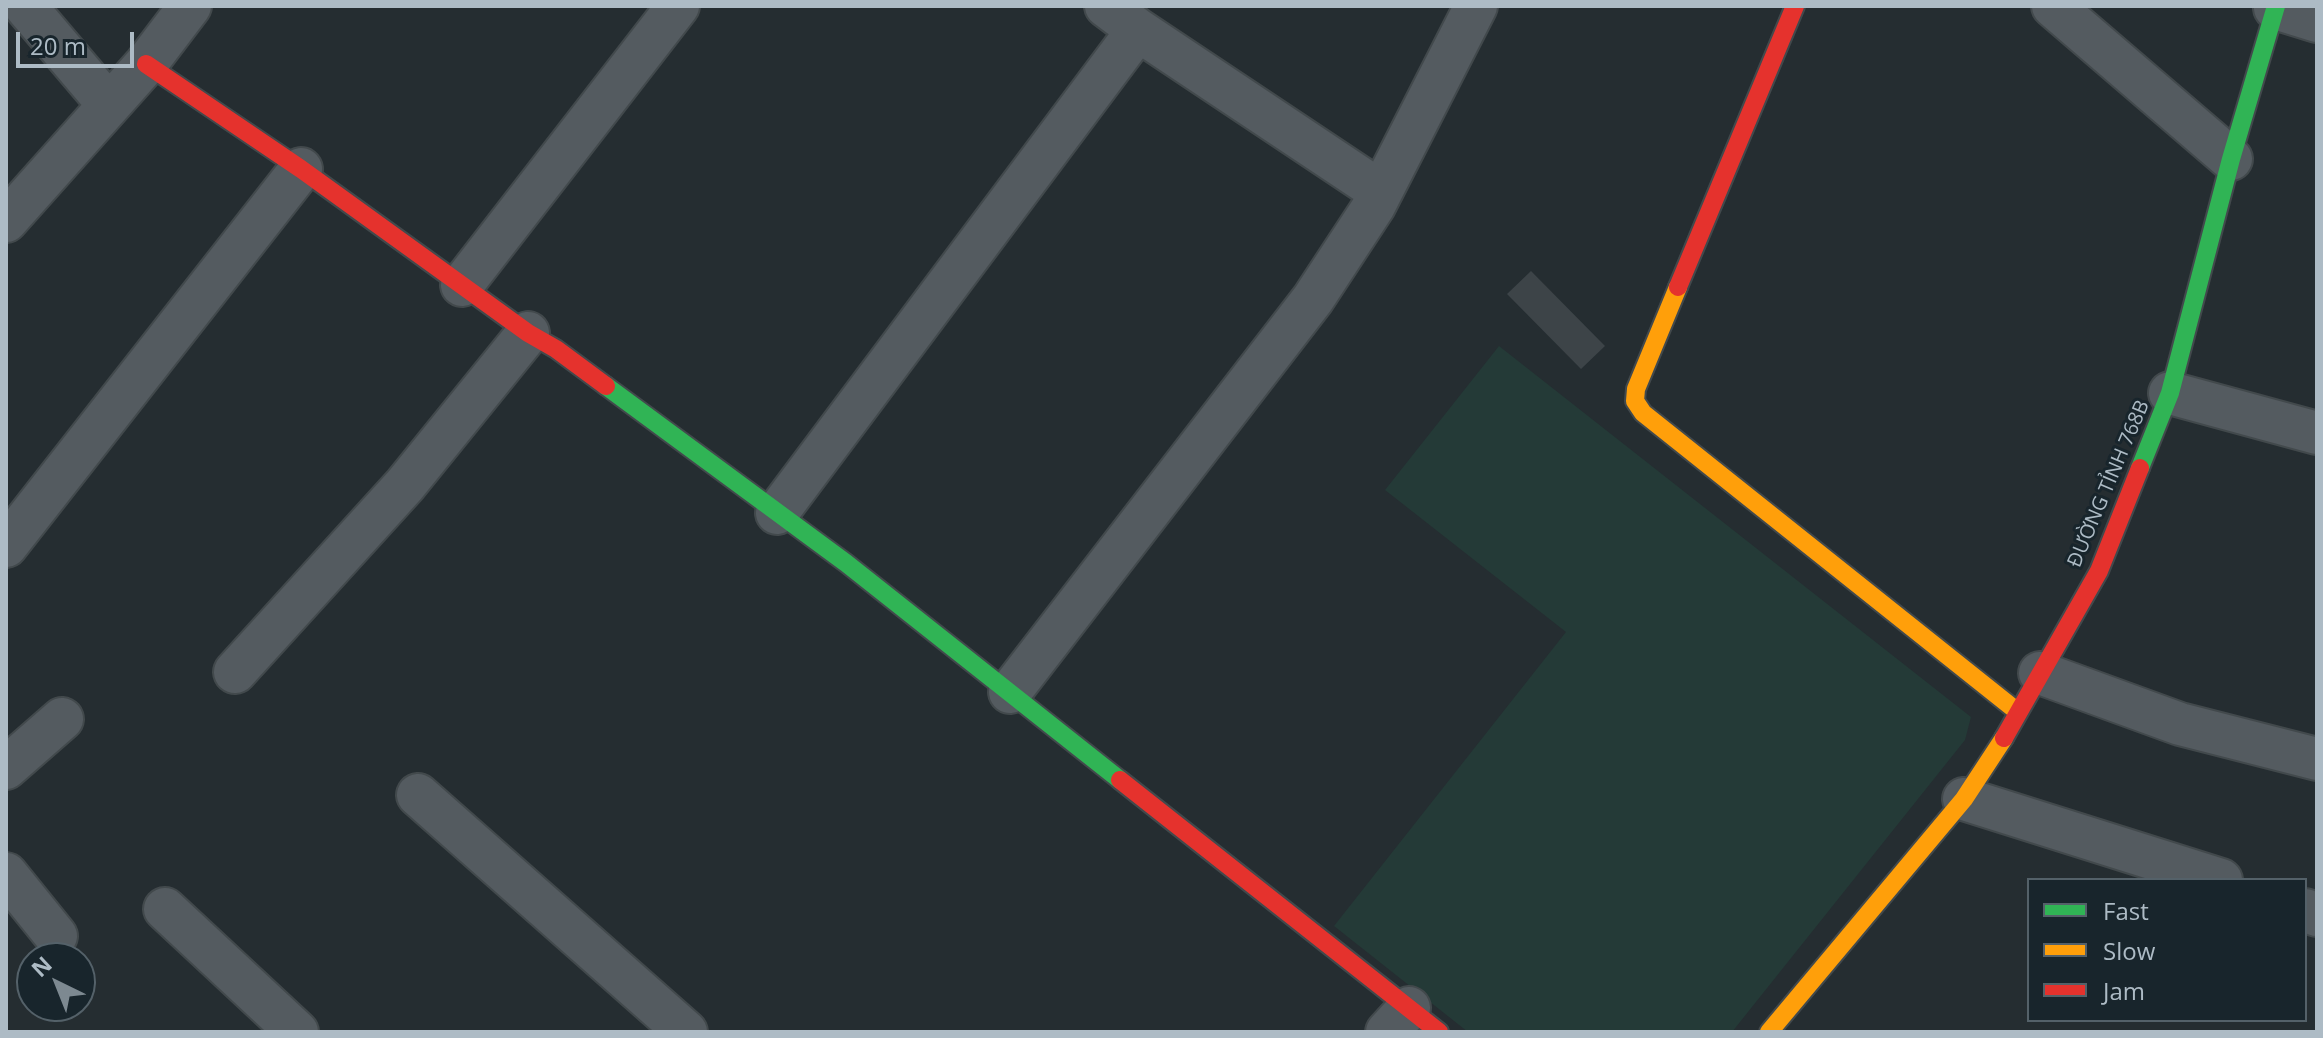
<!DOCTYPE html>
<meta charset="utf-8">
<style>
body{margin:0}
#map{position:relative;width:2323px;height:1038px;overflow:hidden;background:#252d31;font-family:"Open Sans",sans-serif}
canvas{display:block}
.frame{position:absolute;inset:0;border:8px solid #adbbc5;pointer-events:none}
.legend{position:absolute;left:2027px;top:878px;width:280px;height:144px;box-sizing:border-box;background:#18252c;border:2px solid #546169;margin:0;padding:10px 14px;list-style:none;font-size:24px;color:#adbbc5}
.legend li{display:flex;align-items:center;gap:16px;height:40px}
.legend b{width:40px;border:2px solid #546169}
.north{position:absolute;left:16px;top:942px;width:80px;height:80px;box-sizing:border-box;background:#18252c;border:2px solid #546169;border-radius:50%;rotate:317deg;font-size:22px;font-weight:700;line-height:32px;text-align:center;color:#adbbc5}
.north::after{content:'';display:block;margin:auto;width:28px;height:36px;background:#7d8991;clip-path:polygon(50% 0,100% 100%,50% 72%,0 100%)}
.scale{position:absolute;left:16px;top:32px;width:118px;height:36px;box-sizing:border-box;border:4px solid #adbbc5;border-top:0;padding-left:10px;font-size:24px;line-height:28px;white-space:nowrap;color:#adbbc5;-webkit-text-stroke:6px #18252c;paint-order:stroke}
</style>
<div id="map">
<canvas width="2323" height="1038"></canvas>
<div class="frame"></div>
<ul class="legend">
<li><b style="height:10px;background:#30b455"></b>Fast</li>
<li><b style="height:10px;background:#ff9f0a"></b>Slow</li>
<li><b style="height:10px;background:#e5322d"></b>Jam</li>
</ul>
<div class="north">N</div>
<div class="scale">20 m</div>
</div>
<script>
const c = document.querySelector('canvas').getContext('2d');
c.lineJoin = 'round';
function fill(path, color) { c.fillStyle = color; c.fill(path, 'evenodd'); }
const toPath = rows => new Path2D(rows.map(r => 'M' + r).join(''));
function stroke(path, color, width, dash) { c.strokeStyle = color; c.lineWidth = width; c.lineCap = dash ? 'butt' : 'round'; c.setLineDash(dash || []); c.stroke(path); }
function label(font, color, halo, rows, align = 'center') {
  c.font = font + ' "Open Sans",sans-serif'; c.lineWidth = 6; c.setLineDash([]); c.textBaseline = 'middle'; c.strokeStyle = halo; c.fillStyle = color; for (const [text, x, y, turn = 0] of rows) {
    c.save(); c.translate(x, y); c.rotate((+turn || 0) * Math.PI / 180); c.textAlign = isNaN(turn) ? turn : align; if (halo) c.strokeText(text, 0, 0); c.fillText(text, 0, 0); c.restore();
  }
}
fill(toPath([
 [1499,346,1971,717,1965,740,1732,1032,1468,1032,1334,926,1566,632,1385,490]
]), '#243a37');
fill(toPath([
 [1531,271,1605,346,1581,369,1507,294]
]), '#3d4448');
const street = toPath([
 [25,6,109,105],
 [1106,6,1138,30,1381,192],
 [2053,6,2231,159],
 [2275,8,2317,21],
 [6,221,146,64,190,6],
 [462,285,678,6],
 [2170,393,2317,433],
 [777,513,1138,30],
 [6,546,301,169],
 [235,672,405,485,528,333],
 [2040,673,2180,724,2317,759],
 [1010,692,1313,299,1374,206,1476,6],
 [6,768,62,719],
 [418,795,686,1032],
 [1964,799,2221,880],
 [6,874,56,936],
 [165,909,297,1032],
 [2305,910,2317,915],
 [1387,1032,1409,1008]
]);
const fast = toPath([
 [606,386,846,563,1120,780],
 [2140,468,2170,393,2231,159,2276,6]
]);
const slow = toPath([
 [1678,287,1636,389,1635,401,1643,413,2018,712],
 [1769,1032,1964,799,2004,738]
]);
const jam = toPath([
 [146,64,301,169,528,333,556,349,606,386],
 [1678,287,1795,6],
 [2004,738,2099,571,2140,468],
 [1120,780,1439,1032]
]);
stroke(street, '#42494c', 46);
stroke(fast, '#42494c', 22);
stroke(slow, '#42494c', 22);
stroke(jam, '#42494c', 22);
stroke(street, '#545b60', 42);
stroke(fast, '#30b455', 18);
stroke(slow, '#ff9f0a', 18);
stroke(jam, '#e5322d', 18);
label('20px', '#adbbc5', '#18252c', [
 ["ĐƯỜNG TỈNH 768B",2109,484,-67]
]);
</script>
